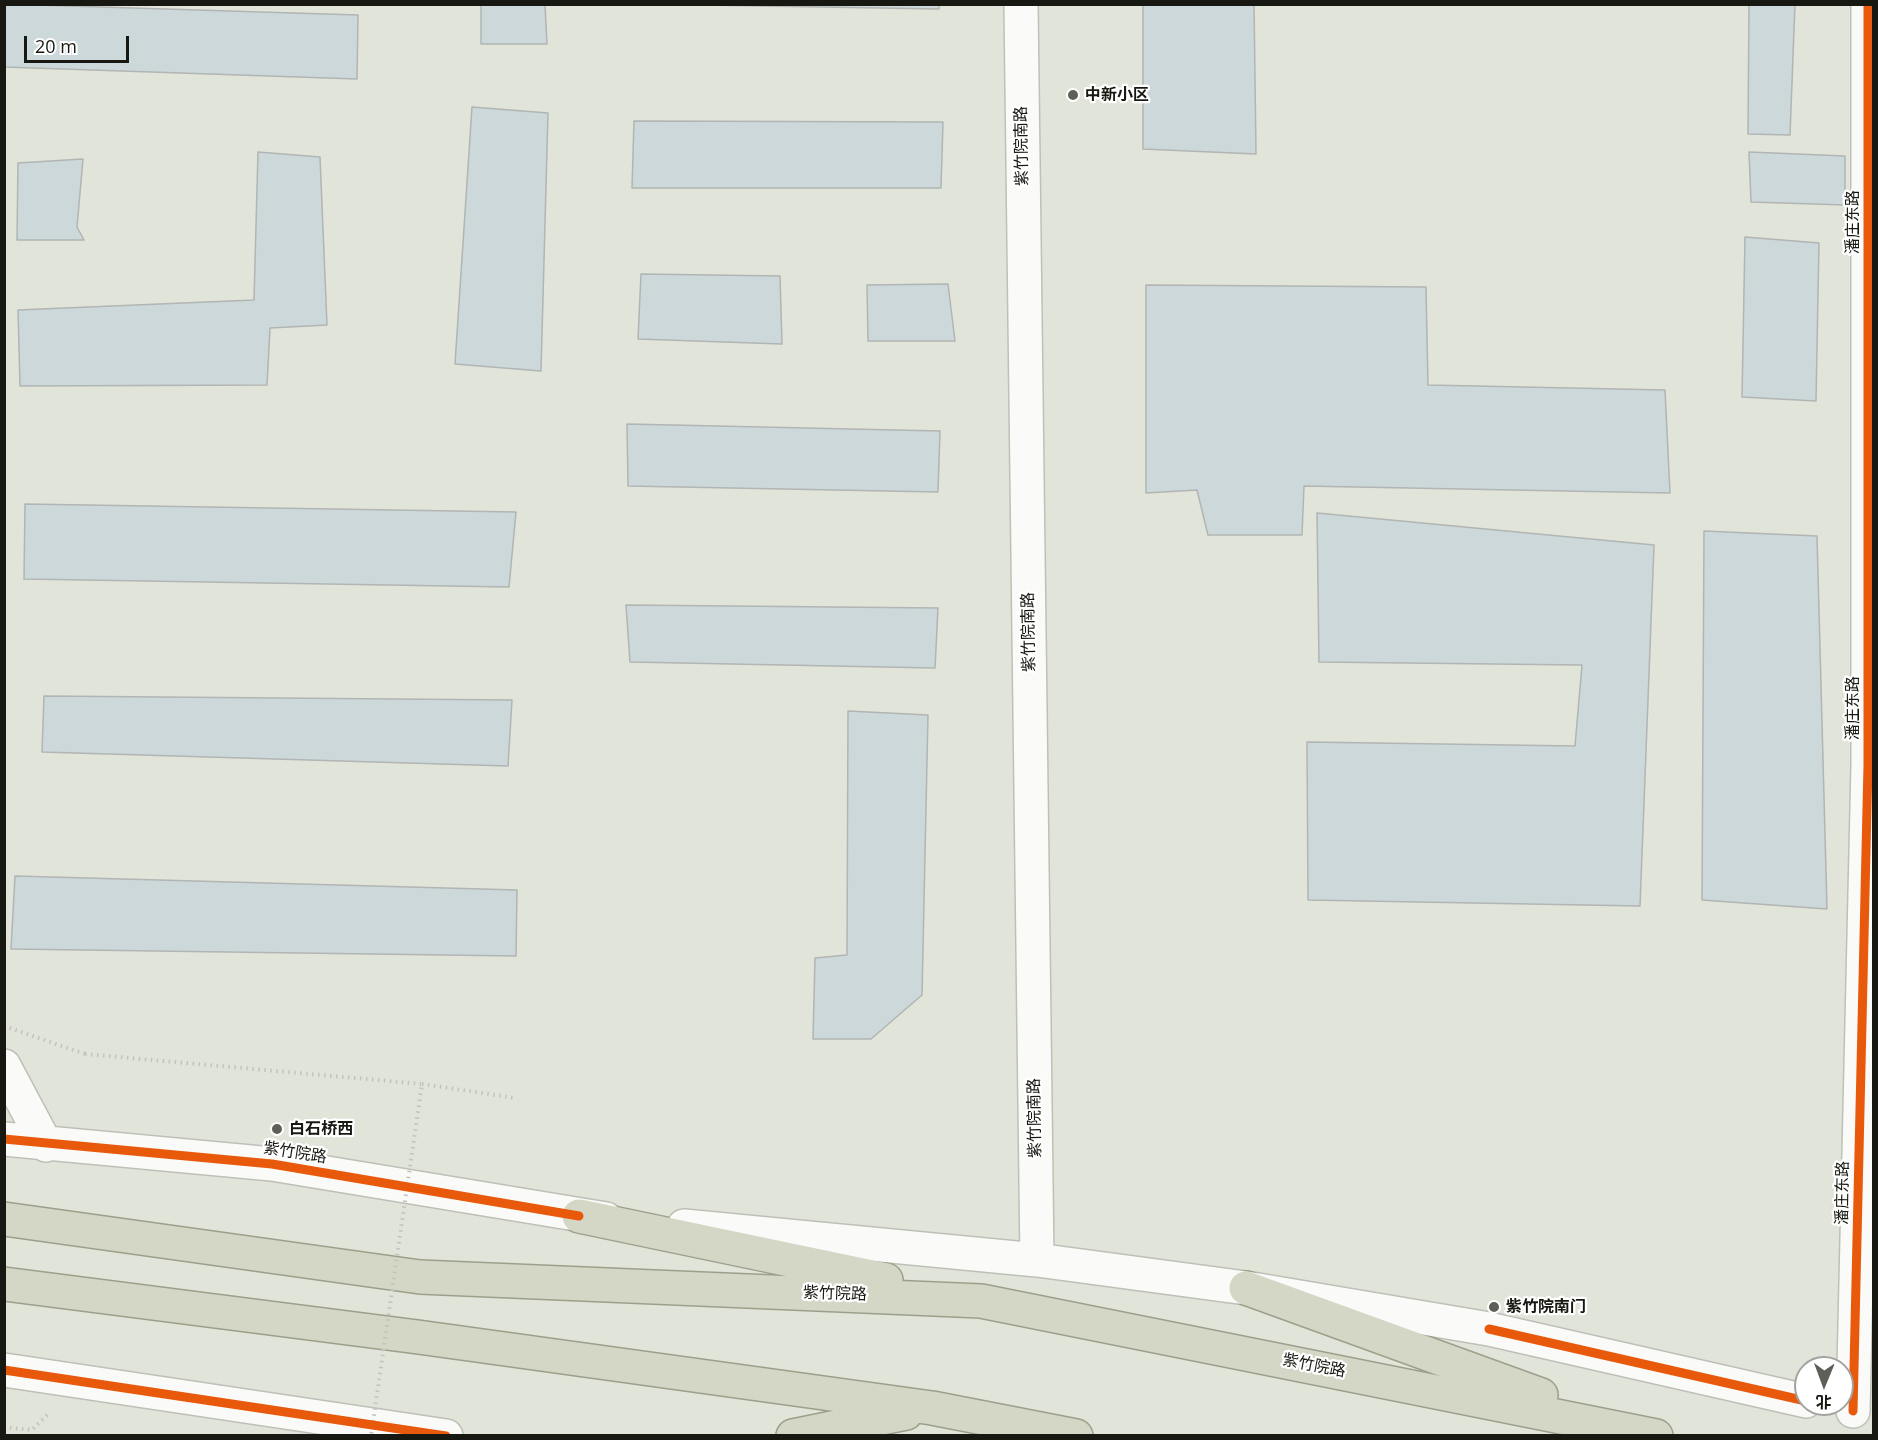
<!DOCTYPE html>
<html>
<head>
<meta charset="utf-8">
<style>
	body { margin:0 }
	#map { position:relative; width:1878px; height:1440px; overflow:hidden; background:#e1e4d9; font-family:"Open Sans","Noto Sans SC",sans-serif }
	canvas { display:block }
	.frame { position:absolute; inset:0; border:6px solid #171811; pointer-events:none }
	.north { position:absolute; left:1794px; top:1356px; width:60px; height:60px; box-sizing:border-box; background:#fff; border:2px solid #a2a3a0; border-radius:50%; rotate:181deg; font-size:16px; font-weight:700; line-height:24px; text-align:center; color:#171811 }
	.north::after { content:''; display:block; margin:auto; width:21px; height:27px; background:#5e5f57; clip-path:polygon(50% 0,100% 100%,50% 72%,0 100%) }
	.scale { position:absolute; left:24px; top:36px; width:105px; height:27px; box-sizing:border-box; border:3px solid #171811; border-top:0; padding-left:8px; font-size:18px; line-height:21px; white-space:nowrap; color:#171811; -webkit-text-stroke:4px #fff; paint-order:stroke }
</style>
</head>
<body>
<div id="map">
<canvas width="1878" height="1440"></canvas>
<div class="frame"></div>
<div class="north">北</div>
<div class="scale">20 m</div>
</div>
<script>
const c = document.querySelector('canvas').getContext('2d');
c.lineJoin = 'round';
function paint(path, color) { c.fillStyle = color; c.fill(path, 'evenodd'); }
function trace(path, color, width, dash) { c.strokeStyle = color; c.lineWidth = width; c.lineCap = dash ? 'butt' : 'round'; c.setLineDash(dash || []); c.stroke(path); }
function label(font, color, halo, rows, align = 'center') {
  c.font = font + ' "Open Sans","Noto Sans SC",sans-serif'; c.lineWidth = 4.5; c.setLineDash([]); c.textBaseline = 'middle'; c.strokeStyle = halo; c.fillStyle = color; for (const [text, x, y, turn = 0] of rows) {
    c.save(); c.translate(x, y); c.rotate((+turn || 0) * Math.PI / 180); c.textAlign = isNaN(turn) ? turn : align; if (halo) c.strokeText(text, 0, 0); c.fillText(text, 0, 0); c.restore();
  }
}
const building = new Path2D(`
	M 4,4 L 358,15 L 357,79 L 4,67 Z
	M 481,4 L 545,4 L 547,44 L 481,44 Z
	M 644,4 L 939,4 L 939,9 Z
	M 1143,4 L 1254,4 L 1256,154 L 1143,149 Z
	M 1749,4 L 1795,4 L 1790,135 L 1748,134 Z
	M 472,107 L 548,113 L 541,371 L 455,364 Z
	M 634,121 L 943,122 L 941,188 L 632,188 Z
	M 258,152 L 320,157 L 327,325 L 270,328 L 267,385 L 20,386 L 18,310 L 254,300 Z
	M 1749,152 L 1845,156 L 1845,205 L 1751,202 Z
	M 83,159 L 77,227 L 84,240 L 17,240 L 18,163 Z
	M 1745,237 L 1819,243 L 1816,401 L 1742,397 Z
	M 641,274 L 780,276 L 782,344 L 638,339 Z
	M 948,284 L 955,341 L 868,341 L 867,285 Z
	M 1146,285 L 1426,287 L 1428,385 L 1665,390 L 1670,493 L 1304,486 L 1302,535 L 1208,535 L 1197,490 L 1146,493 Z
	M 627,424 L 940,431 L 938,492 L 628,486 Z
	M 25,504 L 516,512 L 509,587 L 24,579 Z
	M 1317,513 L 1654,545 L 1640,906 L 1308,900 L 1307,742 L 1575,746 L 1582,665 L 1319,662 Z
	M 1704,531 L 1817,536 L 1827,909 L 1702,900 Z
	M 626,605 L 938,608 L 935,668 L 630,662 Z
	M 44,696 L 512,700 L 508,766 L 42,752 Z
	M 848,711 L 928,715 L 922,995 L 871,1039 L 813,1039 L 815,958 L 847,955 Z
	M 15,876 L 517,890 L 516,956 L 11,949 Z`);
paint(building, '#cdd8db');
trace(building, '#b1b5b3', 1.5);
const minor = new Path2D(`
	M 1021,4 L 1037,1260
	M 4,1066 L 46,1145
	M 4,1139 L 272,1164 L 606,1219
	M 684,1226 L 1037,1260 L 1246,1288 L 1489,1329 L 1806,1401
	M 4,1370 L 446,1436
	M 1853,1411 L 1868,765 L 1868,4`);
const highway = new Path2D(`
	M 579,1216 L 886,1280
	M 4,1219 L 420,1277 L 981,1301 L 1656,1436
	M 4,1284 L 418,1337 L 932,1408 L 1076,1436
	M 1246,1288 L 1541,1395
	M 793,1436 L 906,1413`);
trace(minor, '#bec0b7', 36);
trace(highway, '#9ca08a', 36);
trace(new Path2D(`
	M 4,1026 L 85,1054
	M 422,1084 L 515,1098
	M 4,1427 L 32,1430 L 49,1413`), '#c2c3bf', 4, [1.5, 4.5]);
trace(minor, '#fafbf9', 33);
trace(highway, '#d4d6c6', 33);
trace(new Path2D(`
	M 85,1054 L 422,1084 L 371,1436`), '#c2c3bf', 4, [1.5, 4.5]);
trace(new Path2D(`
	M 4,1139 L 272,1164 L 579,1216
	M 1489,1329 L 1806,1401
	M 4,1370 L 446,1436
	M 1853,1411 L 1868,765 L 1868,4`), '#e8590c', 9);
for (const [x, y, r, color] of [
	[1073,95,6,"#5e5f57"],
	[277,1129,6,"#5e5f57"],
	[1494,1307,6,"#5e5f57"]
]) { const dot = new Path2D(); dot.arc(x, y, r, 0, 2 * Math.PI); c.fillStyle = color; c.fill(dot); trace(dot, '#fff', 2); }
label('bold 16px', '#171811', '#fff', [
	["中新小区",1085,95],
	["白石桥西",289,1129],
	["紫竹院南门",1506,1307]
], 'left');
label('16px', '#171811', '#fff', [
	["紫竹院南路",1022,146,-91],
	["潘庄东路",1853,222,-90],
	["紫竹院南路",1029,632,-91],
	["潘庄东路",1853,708,-90],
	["紫竹院南路",1035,1118,-91],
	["紫竹院路",295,1153,9],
	["潘庄东路",1843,1193,-89],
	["紫竹院路",835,1294,2],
	["紫竹院路",1314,1366,11]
]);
</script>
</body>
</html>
